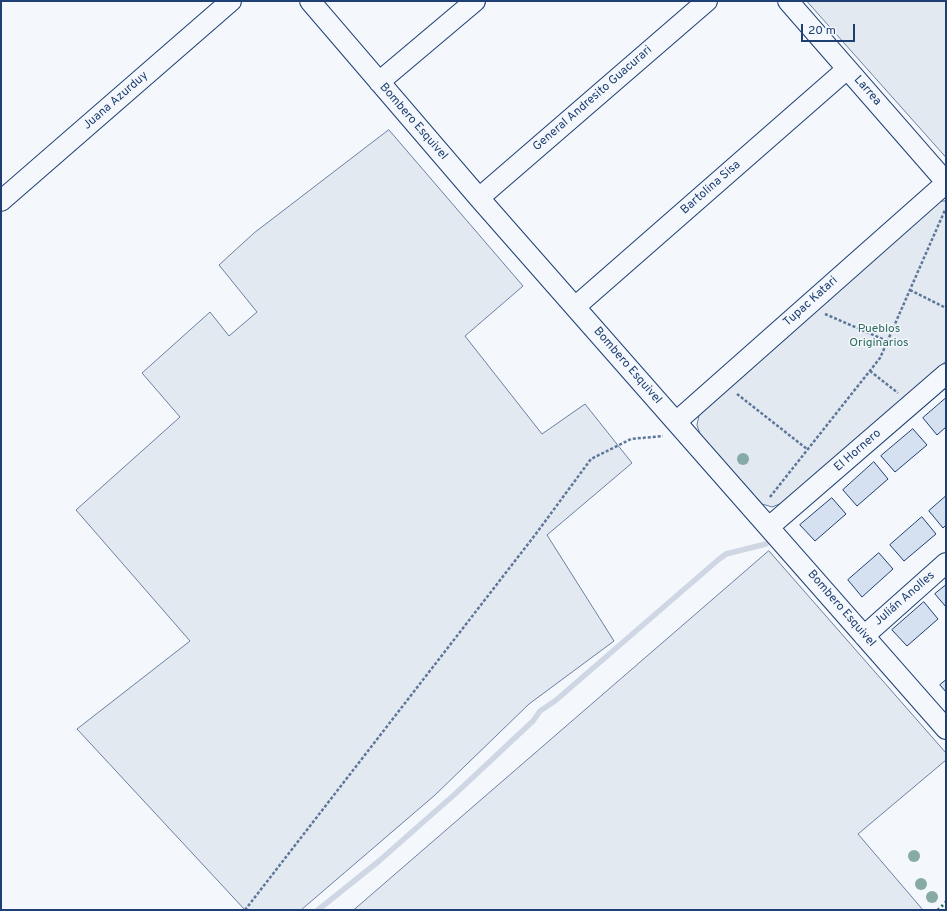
<!DOCTYPE html>
<html>
<head>
<meta charset="utf-8">
<style>
	body { margin:0 }
	#map { position:relative; width:947px; height:911px; overflow:hidden; background:#f4f7fb; font-family:Overpass,sans-serif }
	canvas { display:block }
	.frame { position:absolute; inset:0; border:2px solid #1d3f73; pointer-events:none }
	.scale { position:absolute; left:801px; top:24px; width:54px; height:18px; box-sizing:border-box; border:2px solid #1d3f73; border-top:0; padding-left:5px; font-size:12px; line-height:14px; white-space:nowrap; color:#1d3f73; -webkit-text-stroke:3px #f4f7fb; paint-order:stroke }
</style>
</head>
<body>
<div id="map">
<canvas width="947" height="911"></canvas>
<div class="frame"></div>
<div class="scale">20 m</div>
</div>
<script>
const c = document.querySelector('canvas').getContext('2d');
c.lineJoin = 'round';
function paint(path, color) { c.fillStyle = color; c.fill(path, 'evenodd'); }
function trace(path, color, width, dash) { c.strokeStyle = color; c.lineWidth = width; c.lineCap = dash ? 'butt' : 'round'; c.setLineDash(dash || []); c.stroke(path); }
function label(font, color, halo, rows, align = 'center') {
  c.font = font + ' Overpass,sans-serif'; c.lineWidth = 3; c.setLineDash([]); c.textBaseline = 'middle'; c.strokeStyle = halo; c.fillStyle = color; for (const [text, x, y, turn = 0] of rows) {
    c.save(); c.translate(x, y); c.rotate((+turn || 0) * Math.PI / 180); c.textAlign = isNaN(turn) ? turn : align; if (halo) c.strokeText(text, 0, 0); c.fillText(text, 0, 0); c.restore();
  }
}
const green = new Path2D(`
	M 807,1 L 946,1 L 946,157 Z
	M 389,130 L 523,286 L 465,336 L 542,434 L 585,404 L 632,463 L 547,535 L 614,641 L 529,704 L 435,795 L 301,910 L 245,910 L 77,729 L 190,641 L 76,510 L 180,417 L 142,373 L 210,312 L 229,336 L 257,312 L 219,265 L 254,233 Z
	M 946,201 L 946,361 L 782,503 L 772,507 L 762,504 L 700,434 L 697,425 L 699,415 L 939,202 Z
	M 769,551 L 946,753 L 946,760 L 858,834 L 923,910 L 354,910 Z`);
paint(green, '#e3e9f0');
trace(green, '#687fa3', 1);
trace(new Path2D(`
	M 318,910 L 379,861 L 455,794 L 533,721 L 540,711 L 555,701 L 718,560 L 726,554 L 766,544`), '#cfd7e4', 5.5);
const building = new Path2D(`
	M 946,398 L 946,427 L 937,435 L 923,418 Z
	M 913,429 L 927,445 L 895,472 L 881,456 Z
	M 874,462 L 888,479 L 857,506 L 843,490 Z
	M 946,496 L 946,525 L 943,528 L 929,511 Z
	M 832,498 L 846,514 L 815,541 L 800,525 Z
	M 922,517 L 936,534 L 904,561 L 890,545 Z
	M 879,553 L 893,569 L 862,597 L 848,580 Z
	M 946,585 L 946,607 L 935,594 Z
	M 924,602 L 938,619 L 907,646 L 892,630 Z
	M 946,680 L 946,692 L 940,685 Z`);
paint(building, '#d5e0f0');
trace(building, '#1d3f73', 1);
const minor = new Path2D(`
	M 310,1 L 479,198 L 946,729
	M 788,1 L 946,182
	M 379,82 L 475,1
	M 479,198 L 707,1
	M 1,201 L 231,1
	M 575,307 L 847,69
	M 676,422 L 946,183
	M 769,527 L 946,374
	M 864,636 L 946,563`);
trace(minor, '#1d3f73', 22);
trace(new Path2D(`
	M 910,290 L 946,308
	M 825,314 L 887,341
	M 870,371 L 898,393
	M 737,394 L 807,449
	M 770,497 L 880,358 L 945,210
	M 245,910 L 535,535 L 591,459 L 631,439 L 663,436`), '#5e769c', 2.5, [3, 2]);
trace(minor, '#f4f7fb', 20);
trace(new Path2D(`
	M 938,910 L 946,902`), '#2c6c60', 3, [2, 3]);
c.fillStyle = '#86aba6';
for (const [x, y] of [
	[743,459],
	[914,856],
	[921,884],
	[932,897]
]) { c.beginPath(); c.arc(x, y, 6, 0, 2 * Math.PI); c.fill(); }
label('12px', '#1d3f73', '#f4f7fb', [
	["Larrea",867,91,49],
	["General Andresito Guacurari",593,99,-41],
	["Juana Azurduy",116,101,-41],
	["Bombero Esquivel",413,122,49],
	["Bartolina Sisa",711,188,-41],
	["Tupac Katari",811,302,-42],
	["Bombero Esquivel",627,366,49],
	["El Hornero",858,451,-41],
	["Julián Anolles",905,599,-41],
	["Bombero Esquivel",841,609,49]
]);
label('12px', '#2c6c60', '#f4f7fb', [
	["Pueblos",879,330],
	["Originarios",879,344]
]);
</script>
</body>
</html>
